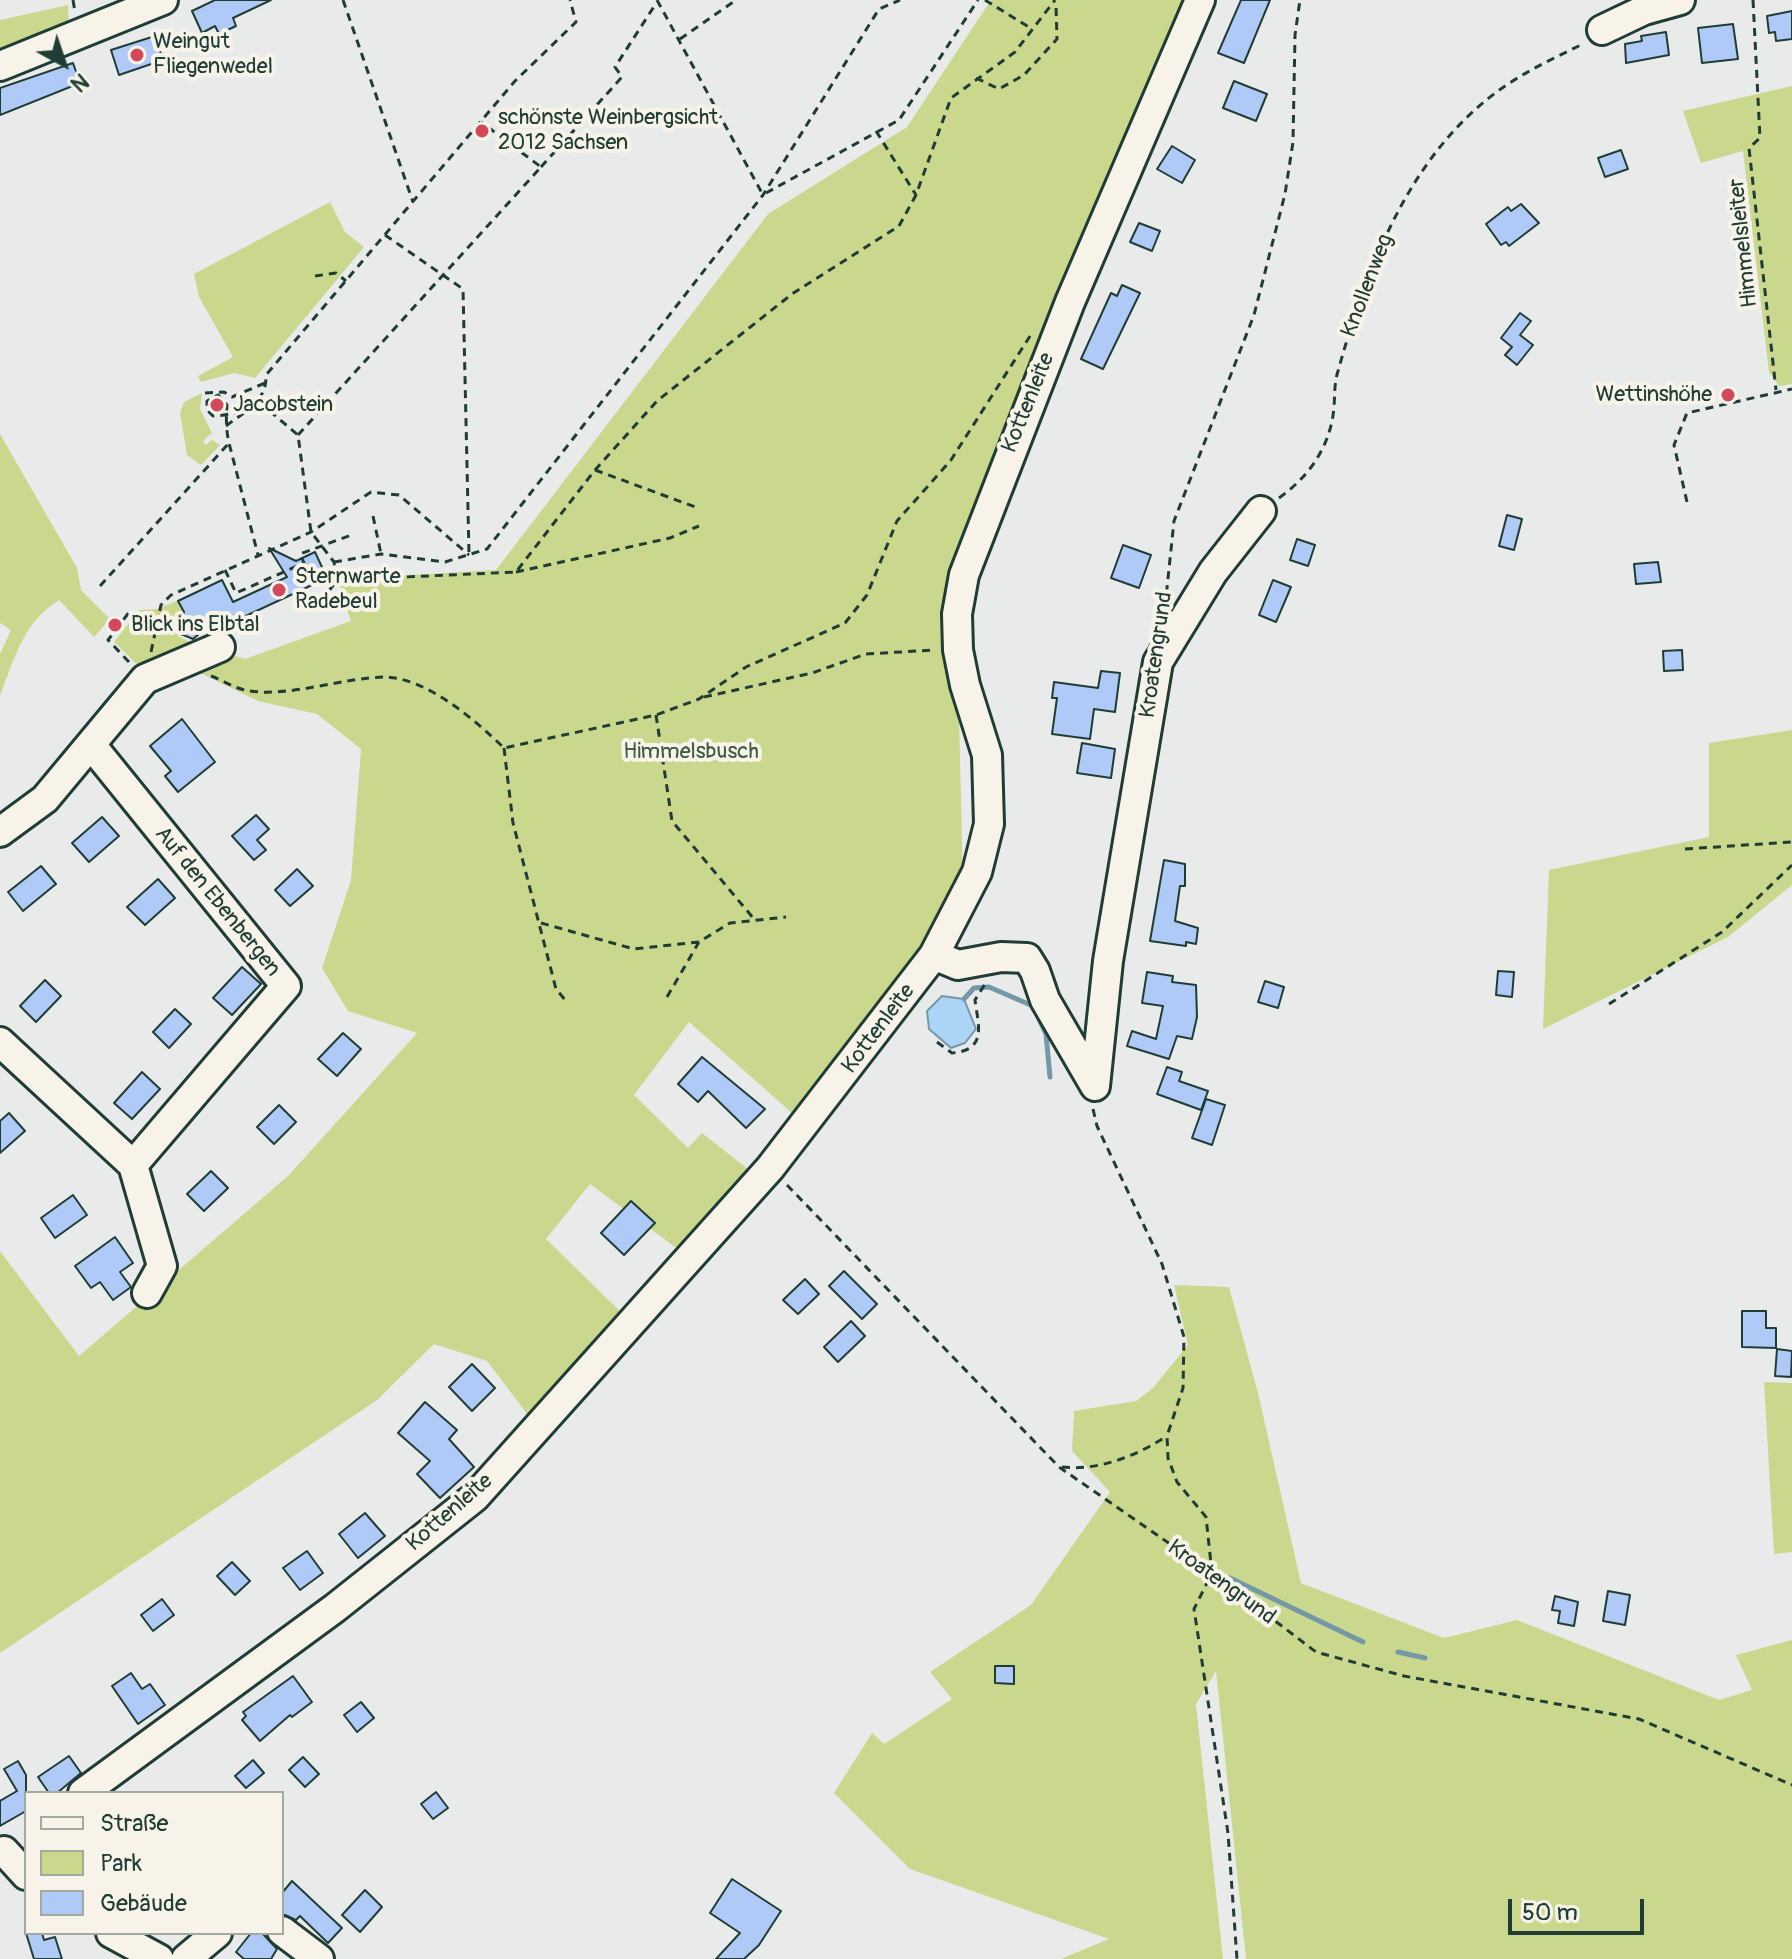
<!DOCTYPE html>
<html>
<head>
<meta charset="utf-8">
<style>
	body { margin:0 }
	#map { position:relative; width:1792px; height:1959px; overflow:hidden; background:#e9ebeb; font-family:Pangolin,sans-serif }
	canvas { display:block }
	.legend { position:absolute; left:24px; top:1791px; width:260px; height:144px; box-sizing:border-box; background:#f7f3e8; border:2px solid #a1aaa0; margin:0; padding:10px 14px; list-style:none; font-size:24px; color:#1f3d34 }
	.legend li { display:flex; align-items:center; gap:16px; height:40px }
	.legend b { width:40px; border:2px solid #a1aaa0 }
	.north { position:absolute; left:24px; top:24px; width:80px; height:80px; -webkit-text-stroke:6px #f7f3e8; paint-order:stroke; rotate:140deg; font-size:22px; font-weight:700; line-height:32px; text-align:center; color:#1f3d34 }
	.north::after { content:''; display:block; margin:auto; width:28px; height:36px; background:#1f3d34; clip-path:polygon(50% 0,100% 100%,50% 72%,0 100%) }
	.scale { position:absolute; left:1508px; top:1899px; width:136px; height:36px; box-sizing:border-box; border:4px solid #1f3d34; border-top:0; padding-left:10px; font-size:24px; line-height:28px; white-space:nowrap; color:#1f3d34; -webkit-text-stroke:6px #f7f3e8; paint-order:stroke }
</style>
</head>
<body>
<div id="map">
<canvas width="1792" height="1959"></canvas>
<ul class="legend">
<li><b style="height:10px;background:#f7f3e8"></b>Straße</li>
<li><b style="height:22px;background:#c9d88c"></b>Park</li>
<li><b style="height:22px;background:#afcaf7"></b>Gebäude</li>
</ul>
<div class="north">N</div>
<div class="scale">50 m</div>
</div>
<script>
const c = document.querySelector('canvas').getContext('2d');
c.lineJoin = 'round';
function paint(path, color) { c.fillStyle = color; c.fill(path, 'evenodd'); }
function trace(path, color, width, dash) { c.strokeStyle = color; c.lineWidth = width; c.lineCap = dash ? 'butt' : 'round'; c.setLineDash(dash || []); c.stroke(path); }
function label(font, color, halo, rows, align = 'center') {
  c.font = font + ' Pangolin,sans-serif'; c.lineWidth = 8; c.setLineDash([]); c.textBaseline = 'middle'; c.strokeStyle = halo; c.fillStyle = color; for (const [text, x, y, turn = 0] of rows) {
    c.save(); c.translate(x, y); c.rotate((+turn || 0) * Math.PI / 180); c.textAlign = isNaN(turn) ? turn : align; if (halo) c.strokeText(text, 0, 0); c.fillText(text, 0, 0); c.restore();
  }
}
paint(new Path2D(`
	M 991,0 L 1182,0 L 1057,319 L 944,634 L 959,716 L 963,885 L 855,1062 L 800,1120 L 689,1022 L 634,1095 L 688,1148 L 702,1133 L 759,1178 L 683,1253 L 590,1184 L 546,1239 L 624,1315 L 531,1419 L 487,1361 L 434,1344 L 377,1400 L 0,1653 L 0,1251 L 79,1356 L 288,1176 L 417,1033 L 348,1011 L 322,968 L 351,880 L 361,749 L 317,714 L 258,701 L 188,667 L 232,655 L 245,659 L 351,621 L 340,589 L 342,579 L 496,570 L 768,214 L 907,127 Z
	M 68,5 L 69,27 L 0,53 L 0,20 Z
	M 1792,86 L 1792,384 L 1779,386 L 1769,372 L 1743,151 L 1701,163 L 1683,111 Z
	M 330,202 L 345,232 L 364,247 L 255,378 L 234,373 L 201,382 L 198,376 L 233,357 L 199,297 L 194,274 Z
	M 202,393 L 200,409 L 212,433 L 203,441 L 206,445 L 212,440 L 220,445 L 201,465 L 187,455 L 180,413 L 184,402 Z
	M 0,434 L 77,568 L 81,590 L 110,619 L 94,637 L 59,600 C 24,621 14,659 0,696 L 0,654 L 11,630 L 0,623 Z
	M 177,601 L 184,613 L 176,623 L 178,636 L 190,642 L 194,649 L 144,671 L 114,642 L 139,610 L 157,609 Z
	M 1792,730 L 1792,885 L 1728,937 L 1543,1029 L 1549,870 L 1709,837 L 1709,743 Z
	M 1174,1285 L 1229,1287 L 1258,1393 L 1301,1583 L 1444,1638 L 1517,1620 L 1719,1700 L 1752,1690 L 1736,1655 L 1792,1640 L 1792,1959 L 1246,1959 L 1216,1671 L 1196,1704 L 1223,1959 L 1061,1959 L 1109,1939 L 910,1869 L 834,1793 L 872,1733 L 884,1744 L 952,1699 L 930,1672 L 1031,1605 L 1110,1492 L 1072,1451 L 1074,1411 L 1136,1401 L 1153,1388 L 1188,1345 Z
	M 1764,1382 L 1792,1383 L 1792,1552 L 1774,1554 Z`), '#c9d88c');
const water = new Path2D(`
	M 942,996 L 964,999 L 976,1029 L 965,1043 L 951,1048 L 929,1029 L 927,1011 Z`);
paint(water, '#acd4f6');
trace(water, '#7498a8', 2);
trace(new Path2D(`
	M 964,999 L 974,988 L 989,987 L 1033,1006 L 1046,1034 L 1050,1077
	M 1220,1579 L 1230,1578 L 1363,1642
	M 1398,1652 L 1425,1658`), '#7498a8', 5);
const building = new Path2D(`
	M 215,0 L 271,0 L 233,18 L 236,26 L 219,34 L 215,26 L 202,33 L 192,11 Z
	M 1241,0 L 1270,0 L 1244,63 L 1218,53 Z
	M 1792,11 L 1792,39 L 1776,41 L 1775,32 L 1769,33 L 1767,16 Z
	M 1733,24 L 1738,59 L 1702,63 L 1698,28 Z
	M 1666,32 L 1669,55 L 1626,63 L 1625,44 L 1642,41 L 1641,36 Z
	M 155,36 L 163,60 L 119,75 L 111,50 Z
	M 73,63 L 80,83 L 0,115 L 0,88 Z
	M 1234,81 L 1267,94 L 1256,121 L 1223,108 Z
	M 1172,146 L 1195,160 L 1182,183 L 1157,169 Z
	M 1621,150 L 1628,169 L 1605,177 L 1598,158 Z
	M 1521,204 L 1539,223 L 1509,246 L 1506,242 L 1501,245 L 1486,224 L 1508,207 L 1511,211 Z
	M 1139,223 L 1160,231 L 1152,251 L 1130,242 Z
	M 1122,285 L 1140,293 L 1103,369 L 1081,359 L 1111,293 L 1117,296 Z
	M 1520,313 L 1531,321 L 1520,335 L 1533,345 L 1517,365 L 1505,355 L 1512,347 L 1501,338 Z
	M 1507,515 L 1522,519 L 1514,550 L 1499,546 Z
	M 1297,539 L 1315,545 L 1308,566 L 1290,560 Z
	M 1123,545 L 1151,555 L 1139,588 L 1111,578 Z
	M 269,548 L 296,561 L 315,552 L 327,578 L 220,628 L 216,620 L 193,639 L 181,634 L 178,624 L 184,612 L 178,601 L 222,580 L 233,602 L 287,577 Z
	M 1658,562 L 1661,582 L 1636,584 L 1634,564 Z
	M 1273,580 L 1291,587 L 1276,622 L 1259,615 Z
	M 1682,650 L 1683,670 L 1664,671 L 1663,651 Z
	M 1101,671 L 1120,673 L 1115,712 L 1094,709 L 1090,739 L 1052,734 L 1057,698 L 1052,698 L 1054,682 L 1098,688 Z
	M 182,719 L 215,762 L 178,792 L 165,776 L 171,771 L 150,746 Z
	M 1082,743 L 1115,749 L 1111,778 L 1077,773 Z
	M 256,815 L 269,829 L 257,840 L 266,850 L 254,860 L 232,836 Z
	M 102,817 L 119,836 L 89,862 L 72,843 Z
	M 1164,860 L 1185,864 L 1185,886 L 1180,886 L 1175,921 L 1198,928 L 1196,944 L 1186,942 L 1186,946 L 1150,941 Z
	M 41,866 L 56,884 L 23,911 L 8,892 Z
	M 297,869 L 313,886 L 290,906 L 275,890 Z
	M 158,879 L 175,898 L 145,925 L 127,907 Z
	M 242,967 L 261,984 L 232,1015 L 213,998 Z
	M 1498,971 L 1514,972 L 1512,997 L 1496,995 Z
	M 1147,972 L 1173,976 L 1172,982 L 1196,985 L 1197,1017 L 1192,1039 L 1177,1036 L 1169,1059 L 1127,1046 L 1132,1031 L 1156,1039 L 1163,1006 L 1142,1003 Z
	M 45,980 L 61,996 L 36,1022 L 20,1006 Z
	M 1265,981 L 1284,987 L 1278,1008 L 1258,1002 Z
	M 175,1009 L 191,1024 L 169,1048 L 153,1032 Z
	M 343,1033 L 361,1049 L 337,1076 L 318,1059 Z
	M 702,1057 L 765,1109 L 746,1128 L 708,1091 L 698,1102 L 678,1084 Z
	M 1167,1067 L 1182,1072 L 1179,1081 L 1208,1091 L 1201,1110 L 1157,1094 Z
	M 142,1072 L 160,1089 L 132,1119 L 114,1103 Z
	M 1206,1099 L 1225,1105 L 1212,1145 L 1192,1138 Z
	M 279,1105 L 296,1122 L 274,1144 L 257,1127 Z
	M 9,1113 L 25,1131 L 0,1153 L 0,1121 Z
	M 211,1171 L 228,1188 L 204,1211 L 187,1194 Z
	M 73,1195 L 87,1215 L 55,1238 L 41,1218 Z
	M 631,1201 L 655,1223 L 624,1255 L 601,1233 Z
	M 115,1237 L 133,1263 L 120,1272 L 131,1287 L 113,1300 L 100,1282 L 91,1288 L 75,1266 Z
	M 844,1271 L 877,1304 L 862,1319 L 829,1286 Z
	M 805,1279 L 819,1294 L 798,1314 L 783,1300 Z
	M 1742,1311 L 1766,1311 L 1766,1328 L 1776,1328 L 1776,1348 L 1742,1347 Z
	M 851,1321 L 865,1336 L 838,1362 L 824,1347 Z
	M 1777,1349 L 1792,1351 L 1791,1377 L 1775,1376 Z
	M 472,1364 L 495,1388 L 472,1411 L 449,1387 Z
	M 425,1402 L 457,1430 L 449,1439 L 474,1467 L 440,1498 L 417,1474 L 430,1461 L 398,1433 Z
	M 365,1513 L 385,1536 L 358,1558 L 339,1534 Z
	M 307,1551 L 323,1573 L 300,1590 L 283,1568 Z
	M 232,1562 L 250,1581 L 235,1595 L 217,1576 Z
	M 1608,1591 L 1630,1595 L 1625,1625 L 1603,1621 Z
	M 1555,1596 L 1578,1602 L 1574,1626 L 1558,1623 L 1560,1611 L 1552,1610 Z
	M 162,1599 L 174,1615 L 153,1631 L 141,1615 Z
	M 995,1666 L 1014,1666 L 1014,1684 L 995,1683 Z
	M 131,1673 L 142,1689 L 150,1684 L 165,1705 L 138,1724 L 112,1686 Z
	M 293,1676 L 312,1702 L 292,1717 L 290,1715 L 260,1741 L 242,1720 L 246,1716 L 243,1712 Z
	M 361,1702 L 374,1718 L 357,1732 L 344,1715 Z
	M 69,1756 L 81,1773 L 57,1793 L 49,1793 L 38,1777 Z
	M 303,1757 L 319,1774 L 305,1787 L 289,1770 Z
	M 253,1760 L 264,1773 L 246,1788 L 235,1776 Z
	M 18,1761 L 26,1775 L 26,1811 L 0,1826 L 0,1801 L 17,1791 L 4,1769 Z
	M 436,1792 L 448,1808 L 433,1819 L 421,1804 Z
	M 732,1879 L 781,1911 L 759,1945 L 744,1959 L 716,1959 L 740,1933 L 710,1913 Z
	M 292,1881 L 342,1928 L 328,1943 L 300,1916 L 296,1920 L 282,1914 L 282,1893 Z
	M 365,1890 L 382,1907 L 360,1932 L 342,1915 Z
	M 26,1933 L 42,1933 L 44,1940 L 55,1937 L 62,1959 L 34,1959 Z
	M 251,1933 L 262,1933 L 277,1949 L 271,1959 L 244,1959 L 236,1952 Z`);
paint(building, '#afcaf7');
trace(building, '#1f3d34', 2);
const minor = new Path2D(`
	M 1602,30 L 1644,10 L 1680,0
	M 0,66 L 163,0
	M 92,746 L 286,986 L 133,1165
	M 0,832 L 45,799 L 145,679 L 220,647
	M 934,955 L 958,965 L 1001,957 L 1027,958 L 1035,971 L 1045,1000 L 1095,1086 L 1108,961 L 1158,662 L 1213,572 L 1261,511
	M 0,1042 L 133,1165 L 162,1266 L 147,1293
	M 83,1793 L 335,1608 L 475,1497 L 770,1168 L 934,955 L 977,872 L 989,824 L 987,755 L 965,685 L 958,650 L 957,614 L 964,575 L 1070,302 L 1200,0
	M 4,1851 L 26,1875
	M 282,1931 L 319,1959
	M 111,1933 L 159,1959
	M 186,1959 L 217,1933`);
trace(minor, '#1f3d34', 34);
trace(new Path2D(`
	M 73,0 L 75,12
	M 343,0 L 413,202
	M 657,0 L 763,195
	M 985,0 L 1032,29
	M 1753,0 L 1760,138 L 1749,148 L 1776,390
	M 680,39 L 736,0
	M 976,78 L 999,89 L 1024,75 L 1057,39 L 1056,6
	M 876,131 L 916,195
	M 541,167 L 622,77 L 615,67 L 655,5
	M 766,193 L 899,120 L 978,0
	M 385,235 L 463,289 L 469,554
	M 315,276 L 336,273 L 346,281
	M 205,393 L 224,392 L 232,397 L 265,383
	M 259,402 L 298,435 L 311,532 L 334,562 L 337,580 L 320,603
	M 242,412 C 233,413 223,416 213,416 L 207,410 L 207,401 L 218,395 L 227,405 C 226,418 226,430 229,443 L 258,555
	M 226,426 C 245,411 267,402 266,375 L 515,81 L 576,22 L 570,0
	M 298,435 L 541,167 L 481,122
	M 595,470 L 698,508
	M 1279,498 C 1310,476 1331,445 1334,407 C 1335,394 1334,384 1338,371 C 1367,268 1408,157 1498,91 C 1524,72 1554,58 1583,44
	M 1687,502 L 1674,445 L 1687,413 L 1792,389
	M 373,516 L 381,554
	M 334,562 L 381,554 L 445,562 L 487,549 L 763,195 L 879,9 L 900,0
	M 225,570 L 236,593 L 304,563 L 300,554 L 354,534
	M 516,572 L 670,538 L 699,526
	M 337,580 L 516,572 L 595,470 L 657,401 L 792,294 L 899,226 L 916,195 L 951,98 L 1015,52 L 1055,0
	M 100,586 L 229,443
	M 1165,607 L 1174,521 L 1254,315 L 1285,194 L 1293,142 L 1295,35 L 1300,0
	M 151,652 L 161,605 L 171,595 L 311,532 L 371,492 L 399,495 L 469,555
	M 129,662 L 108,640 L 130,611
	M 211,676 C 222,680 234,688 245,690 C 285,699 345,677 385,677 C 427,678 475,720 504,748 L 656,715 L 699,699 L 746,667 L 845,623 L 867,595 L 897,521 L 951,460 L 1032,333
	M 704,697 L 812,673 L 866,654 L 934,650
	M 656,715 L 672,821 L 754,919
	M 504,748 L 513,823 L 556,989 L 566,1001
	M 1685,849 L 1792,842
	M 541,923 L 634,949 L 699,942 L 730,923 L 786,917
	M 667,997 L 699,942
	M 1609,1004 L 1722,932 L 1792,865
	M 937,1042 L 952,1053 C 988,1050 978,1025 975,1000 L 985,984
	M 1093,1109 L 1097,1126 L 1162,1264 L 1184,1337 L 1183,1388 L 1167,1436 L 1168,1458 L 1177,1482 L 1206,1517 L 1212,1573 L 1194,1609 L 1228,1833 L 1237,1959
	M 787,1185 L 1059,1467 L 1212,1573 L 1316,1652 L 1404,1676 L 1639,1719 L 1792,1785
	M 1062,1467 C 1099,1471 1136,1456 1167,1436`), '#1f3d34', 3, [8, 6]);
trace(minor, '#f7f3e8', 28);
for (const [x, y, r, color] of [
	[137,55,8,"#d1495b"],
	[482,131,8,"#d1495b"],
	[1728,395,8,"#d1495b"],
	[217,405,8,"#d1495b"],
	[279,590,8,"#d1495b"],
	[115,625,8,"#d1495b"]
]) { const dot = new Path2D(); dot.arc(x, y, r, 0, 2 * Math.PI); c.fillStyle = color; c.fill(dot); trace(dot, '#f7f3e8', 3); }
label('22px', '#1f3d34', '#f7f3e8', [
	["Weingut",153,42],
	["Fliegenwedel",153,67],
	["schönste Weinbergsicht",498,118],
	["2012 Sachsen",498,143],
	["Wettinshöhe",1712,395,"right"],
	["Jacobstein",233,405],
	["Sternwarte",295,577],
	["Radebeul",295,602],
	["Blick ins Elbtal",131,625]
], 'left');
label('22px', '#1f3d34', '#f7f3e8', [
	["Himmelsleiter",1744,243,-96],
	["Knollenweg",1368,286,-69],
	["Kottenleite",1029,403,-68],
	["Kroatengrund",1157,655,-82],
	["Auf den Ebenbergen",217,902,51],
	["Kottenleite",879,1029,-53],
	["Kottenleite",450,1513,-41],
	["Kroatengrund",1221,1583,36]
]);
label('22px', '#415c46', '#f7f3e8', [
	["Himmelsbusch",691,752]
]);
</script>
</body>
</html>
